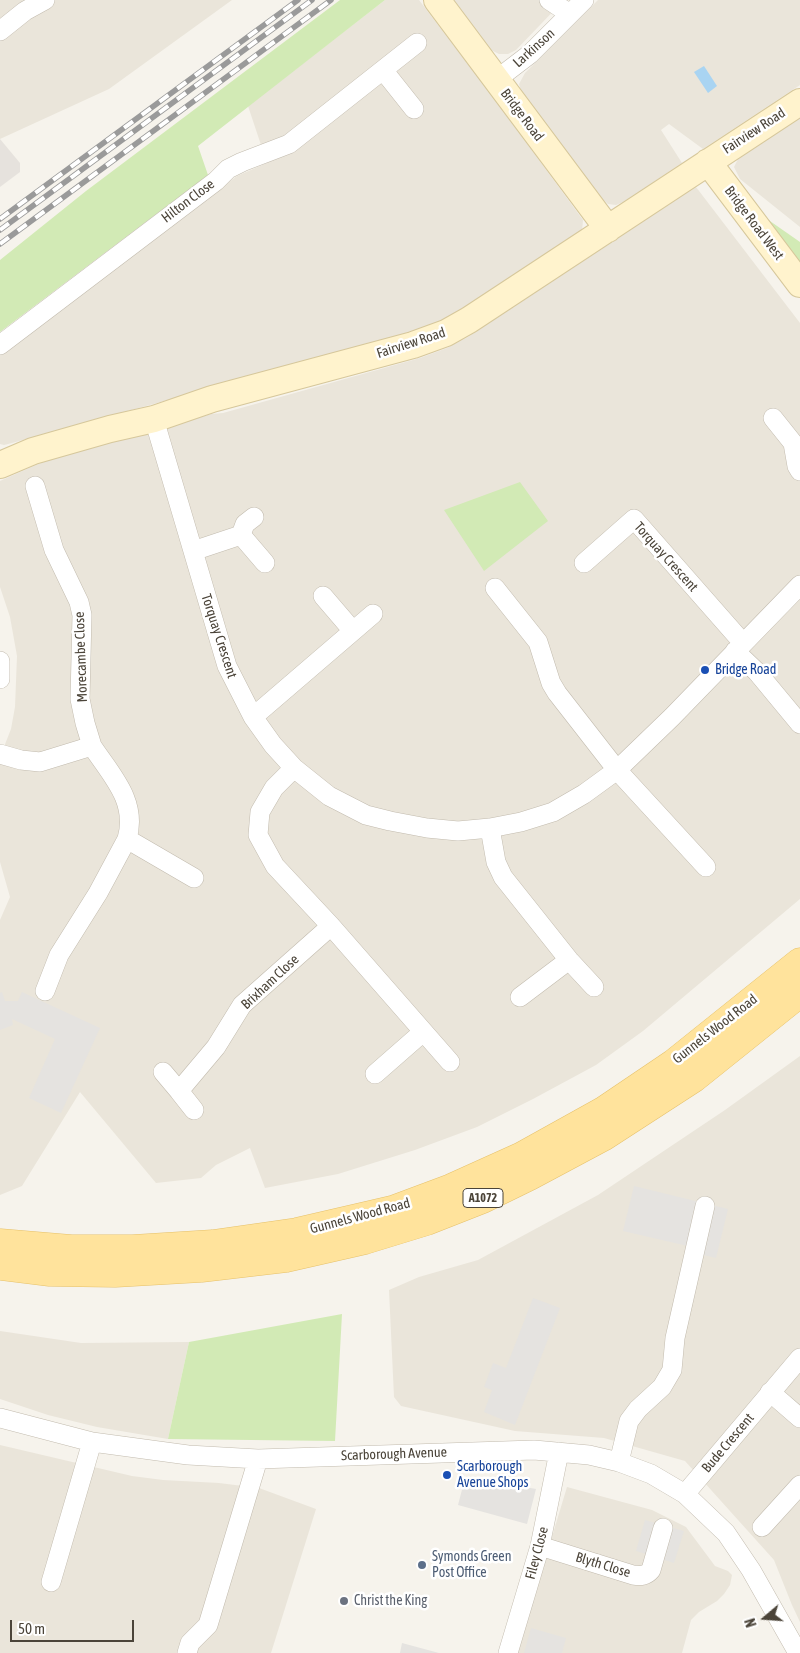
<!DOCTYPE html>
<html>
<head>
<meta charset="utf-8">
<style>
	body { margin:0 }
	#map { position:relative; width:800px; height:1653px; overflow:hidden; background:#f6f3ec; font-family:"Asap Condensed",sans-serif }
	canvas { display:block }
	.north { position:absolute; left:740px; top:1593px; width:50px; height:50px; -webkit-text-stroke:4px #fff; paint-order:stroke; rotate:252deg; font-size:14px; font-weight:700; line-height:20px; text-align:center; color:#4b4439 }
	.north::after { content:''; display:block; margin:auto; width:18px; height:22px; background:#4b4439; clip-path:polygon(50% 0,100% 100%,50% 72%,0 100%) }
	.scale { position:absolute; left:10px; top:1620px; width:124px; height:22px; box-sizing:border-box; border:2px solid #4b4439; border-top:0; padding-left:6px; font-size:15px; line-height:18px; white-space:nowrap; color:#4b4439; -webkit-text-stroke:4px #fff; paint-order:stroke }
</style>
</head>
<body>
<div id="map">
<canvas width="800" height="1653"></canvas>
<div class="north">N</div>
<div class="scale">50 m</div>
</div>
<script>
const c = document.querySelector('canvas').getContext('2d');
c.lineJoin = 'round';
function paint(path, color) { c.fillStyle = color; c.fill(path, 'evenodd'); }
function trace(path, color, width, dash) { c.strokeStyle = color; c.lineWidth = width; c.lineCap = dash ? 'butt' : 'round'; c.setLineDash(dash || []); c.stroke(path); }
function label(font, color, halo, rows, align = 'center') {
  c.font = font + ' "Asap Condensed",sans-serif'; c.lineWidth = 5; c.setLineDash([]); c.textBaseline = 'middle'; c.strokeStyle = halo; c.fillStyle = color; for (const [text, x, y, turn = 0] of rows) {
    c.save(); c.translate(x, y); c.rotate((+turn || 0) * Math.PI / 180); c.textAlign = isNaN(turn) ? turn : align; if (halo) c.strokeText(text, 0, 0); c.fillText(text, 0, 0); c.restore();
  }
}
paint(new Path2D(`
	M 0,0 L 232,0 L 109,89 L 0,139 Z
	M 385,0 L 419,0 L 484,85 L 583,220 L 582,231 L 463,310 L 439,322 L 385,340 L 12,443 L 4,445 L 0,444 L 0,355 L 237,176 L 267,163 L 248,106 Z
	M 454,0 L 564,0 L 516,50 L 508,54 L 499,54 L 491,50 Z
	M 598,0 L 800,0 L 800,85 L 703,149 L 669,124 L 661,130 L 682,163 L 623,202 L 616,205 L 608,204 L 600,197 L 521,91 L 519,84 L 525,73 Z
	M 800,118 L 800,227 L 740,179 L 734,167 L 738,159 Z
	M 696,187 L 800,323 L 800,899 L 643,1031 L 596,1065 L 533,1099 L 477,1127 L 415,1150 L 338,1174 L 265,1188 L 250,1148 L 216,1165 L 201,1178 L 156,1183 L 80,1092 L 22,1186 L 0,1195 L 0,920 L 10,897 L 0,862 L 0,757 L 11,729 L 15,707 L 17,656 L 10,617 L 0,587 L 0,481 L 45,461 L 211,414 L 223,413 L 420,358 L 447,348 L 468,337 Z
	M 800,1056 L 800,1622 L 792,1605 L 774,1560 L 685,1461 L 604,1438 L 515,1431 L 401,1406 L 394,1397 L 389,1290 L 419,1277 L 478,1260 L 598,1195 L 725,1110 Z
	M 0,1331 L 81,1343 L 189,1342 L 168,1439 L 97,1427 L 48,1415 L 0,1399 Z
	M 0,1445 L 132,1476 L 163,1480 L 219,1483 L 259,1488 L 316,1509 L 271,1653 L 0,1653 Z
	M 567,1487 L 652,1510 L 686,1527 L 715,1566 L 728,1571 L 732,1575 L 730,1585 L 724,1594 L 717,1601 L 699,1612 L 691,1620 L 682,1653 L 517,1653 Z`), '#eae5da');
paint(new Path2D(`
	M 0,139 L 20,163 L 20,172 L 0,187 Z`), '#e6e2dd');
paint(new Path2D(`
	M 340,0 L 385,0 L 198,146 L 208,175 L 0,332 L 0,260 L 86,191 Z
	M 757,212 L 800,242 L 800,268 Z
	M 520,482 L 548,521 L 484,571 L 444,510 Z
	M 342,1314 L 335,1441 L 168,1439 L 189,1342 Z`), '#d2eab5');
paint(new Path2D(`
	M 2,992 L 5,1001 L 18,1001 L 22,992 L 100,1028 L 61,1113 L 29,1098 L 55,1039 L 12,1019 L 13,1025 L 0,1030 L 0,993 Z
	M 634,1186 L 728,1209 L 716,1258 L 691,1252 L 692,1247 L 623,1231 Z
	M 533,1298 L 560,1308 L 515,1425 L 484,1412 L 492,1390 L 484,1387 L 493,1363 L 506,1368 Z
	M 481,1479 L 536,1489 L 527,1524 L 458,1505 L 464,1482 Z
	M 645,1520 L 684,1531 L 674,1563 L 636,1551 Z
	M 531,1628 L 566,1638 L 562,1653 L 524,1653 Z
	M 402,1643 L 439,1653 L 400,1653 Z`), '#e5e3e0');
paint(new Path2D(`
	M 704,66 L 717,86 L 708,93 L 694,72 Z`), '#a9d4f2');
const street = new Path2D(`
	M 549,0 L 570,14
	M 0,31 L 25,11 L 45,0
	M 383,70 L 414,109
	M 496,80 L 530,54 L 584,0
	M 0,345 L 216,181 L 228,169 L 242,162 L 289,144 L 417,43
	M 773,418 L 793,443 L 797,466 L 800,471
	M 154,419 L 227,666 L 253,717 L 273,745 L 294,768 L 329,796 L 366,815 L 390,821 L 427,828 L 458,831 L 490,828 L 521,822 L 553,812 L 584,794 L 617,770 L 672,717 L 800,585
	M 241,535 L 245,524 L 254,517
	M 193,551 L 241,535 L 265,563
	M 584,563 L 634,519 L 743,643
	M 495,588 L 538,642 L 551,683 L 557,693 L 617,770 L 706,867
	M 323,596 L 353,631
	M 735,651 L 757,672 L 800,724
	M 0,661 L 0,679
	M 253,717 L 373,614
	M 0,754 L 21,760 L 40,762 L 92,746 L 85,723 L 80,699 L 82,615 L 79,602 L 54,550 L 35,486
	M 294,768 L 274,788 L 260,812 L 258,835 L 275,866 L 331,926 L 450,1062
	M 490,828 L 496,862 L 503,877 L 569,960 L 594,987
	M 127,839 L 194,878
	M 45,991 L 59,955 L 98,893 L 127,839 C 138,801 111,775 92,746
	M 520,997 L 569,960
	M 163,1072 L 179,1091
	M 375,1074 L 423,1032
	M 194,1110 L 179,1091 L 216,1047 L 242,1005 L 331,926
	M 770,1392 L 800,1418
	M 0,1418 L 92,1442 L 188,1455 L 258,1459 L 534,1450 L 589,1455 L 619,1462 L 651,1474 L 685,1494 L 726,1533 L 751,1570 L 798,1653
	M 619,1462 L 629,1421 L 638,1409 L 662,1387 L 672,1370 L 675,1338 L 705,1206
	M 685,1494 L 800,1358
	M 762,1527 L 800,1485
	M 540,1546 L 633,1575 C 641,1576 646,1576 651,1570 L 663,1528
	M 51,1582 L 92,1442
	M 187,1653 L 190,1643 L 208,1625 L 258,1459
	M 508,1653 L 540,1546 L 559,1452`);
const secondary = new Path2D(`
	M 437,0 L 608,229
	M 708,162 L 800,284
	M 0,465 L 33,451 L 110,429 L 154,419 L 212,399 L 413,345 L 446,333 L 469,320 L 800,102`);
const primary = new Path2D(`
	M 0,1243 L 71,1249 L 133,1249 L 213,1244 L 297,1232 L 392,1210 L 451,1188 L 522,1156 L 603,1111 L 674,1063 L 800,962
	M 0,1266 L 50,1272 L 115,1273 L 201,1268 L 286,1258 L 365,1240 L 427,1221 L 483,1199 L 530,1176 L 603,1137 L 694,1078 L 800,993`);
trace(street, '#c2bbae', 20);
trace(secondary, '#d6c79b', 28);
trace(primary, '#e6c16a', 29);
trace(street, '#fff', 19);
trace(secondary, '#fff3cd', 26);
trace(primary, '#ffe39c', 28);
const rail = new Path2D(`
	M 0,219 L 298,0
	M 0,230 L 312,0
	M 0,244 L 331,0`);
trace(rail, '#9a9a9a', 5.5);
trace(rail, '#fff', 4, [11]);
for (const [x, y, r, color] of [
	[705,670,5,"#1a4fb4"],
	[447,1475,5,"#1a4fb4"],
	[422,1565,5,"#5c6f8a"],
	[344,1601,5,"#6b7280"]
]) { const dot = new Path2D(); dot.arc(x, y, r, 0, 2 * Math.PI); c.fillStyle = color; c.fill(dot); trace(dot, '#fff', 2); }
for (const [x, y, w] of [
	[483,1198,40]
]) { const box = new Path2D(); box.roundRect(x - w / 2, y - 9.5, w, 19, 4); c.fillStyle = '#fff'; c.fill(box); trace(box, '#4b4439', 1); }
label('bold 12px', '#4b4439', null, [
	["A1072",483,1198]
]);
label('14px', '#4b4439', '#fff', [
	["Larkinson",534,48,-42],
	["Bridge Road",522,115,53],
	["Fairview Road",754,131,-33],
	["Hilton Close",188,201,-37],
	["Bridge Road West",754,223,53],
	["Fairview Road",411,343,-18],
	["Torquay Crescent",666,557,48],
	["Torquay Crescent",219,636,72],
	["Morecambe Close",81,657,-92],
	["Brixham Close",270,982,-43],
	["Gunnels Wood Road",715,1029,-38],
	["Gunnels Wood Road",360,1216,-15],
	["Bude Crescent",728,1443,-50],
	["Scarborough Avenue",394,1454,-2],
	["Filey Close",537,1553,-75],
	["Blyth Close",603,1565,17]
]);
label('14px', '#164399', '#fff', [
	["Bridge Road",715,670],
	["Scarborough",457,1467],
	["Avenue Shops",457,1483]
], 'left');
label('14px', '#4e5e75', '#fff', [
	["Symonds Green",432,1557],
	["Post Office",432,1573]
], 'left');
label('14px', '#5b616d', '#fff', [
	["Christ the King",354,1601]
], 'left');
</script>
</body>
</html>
